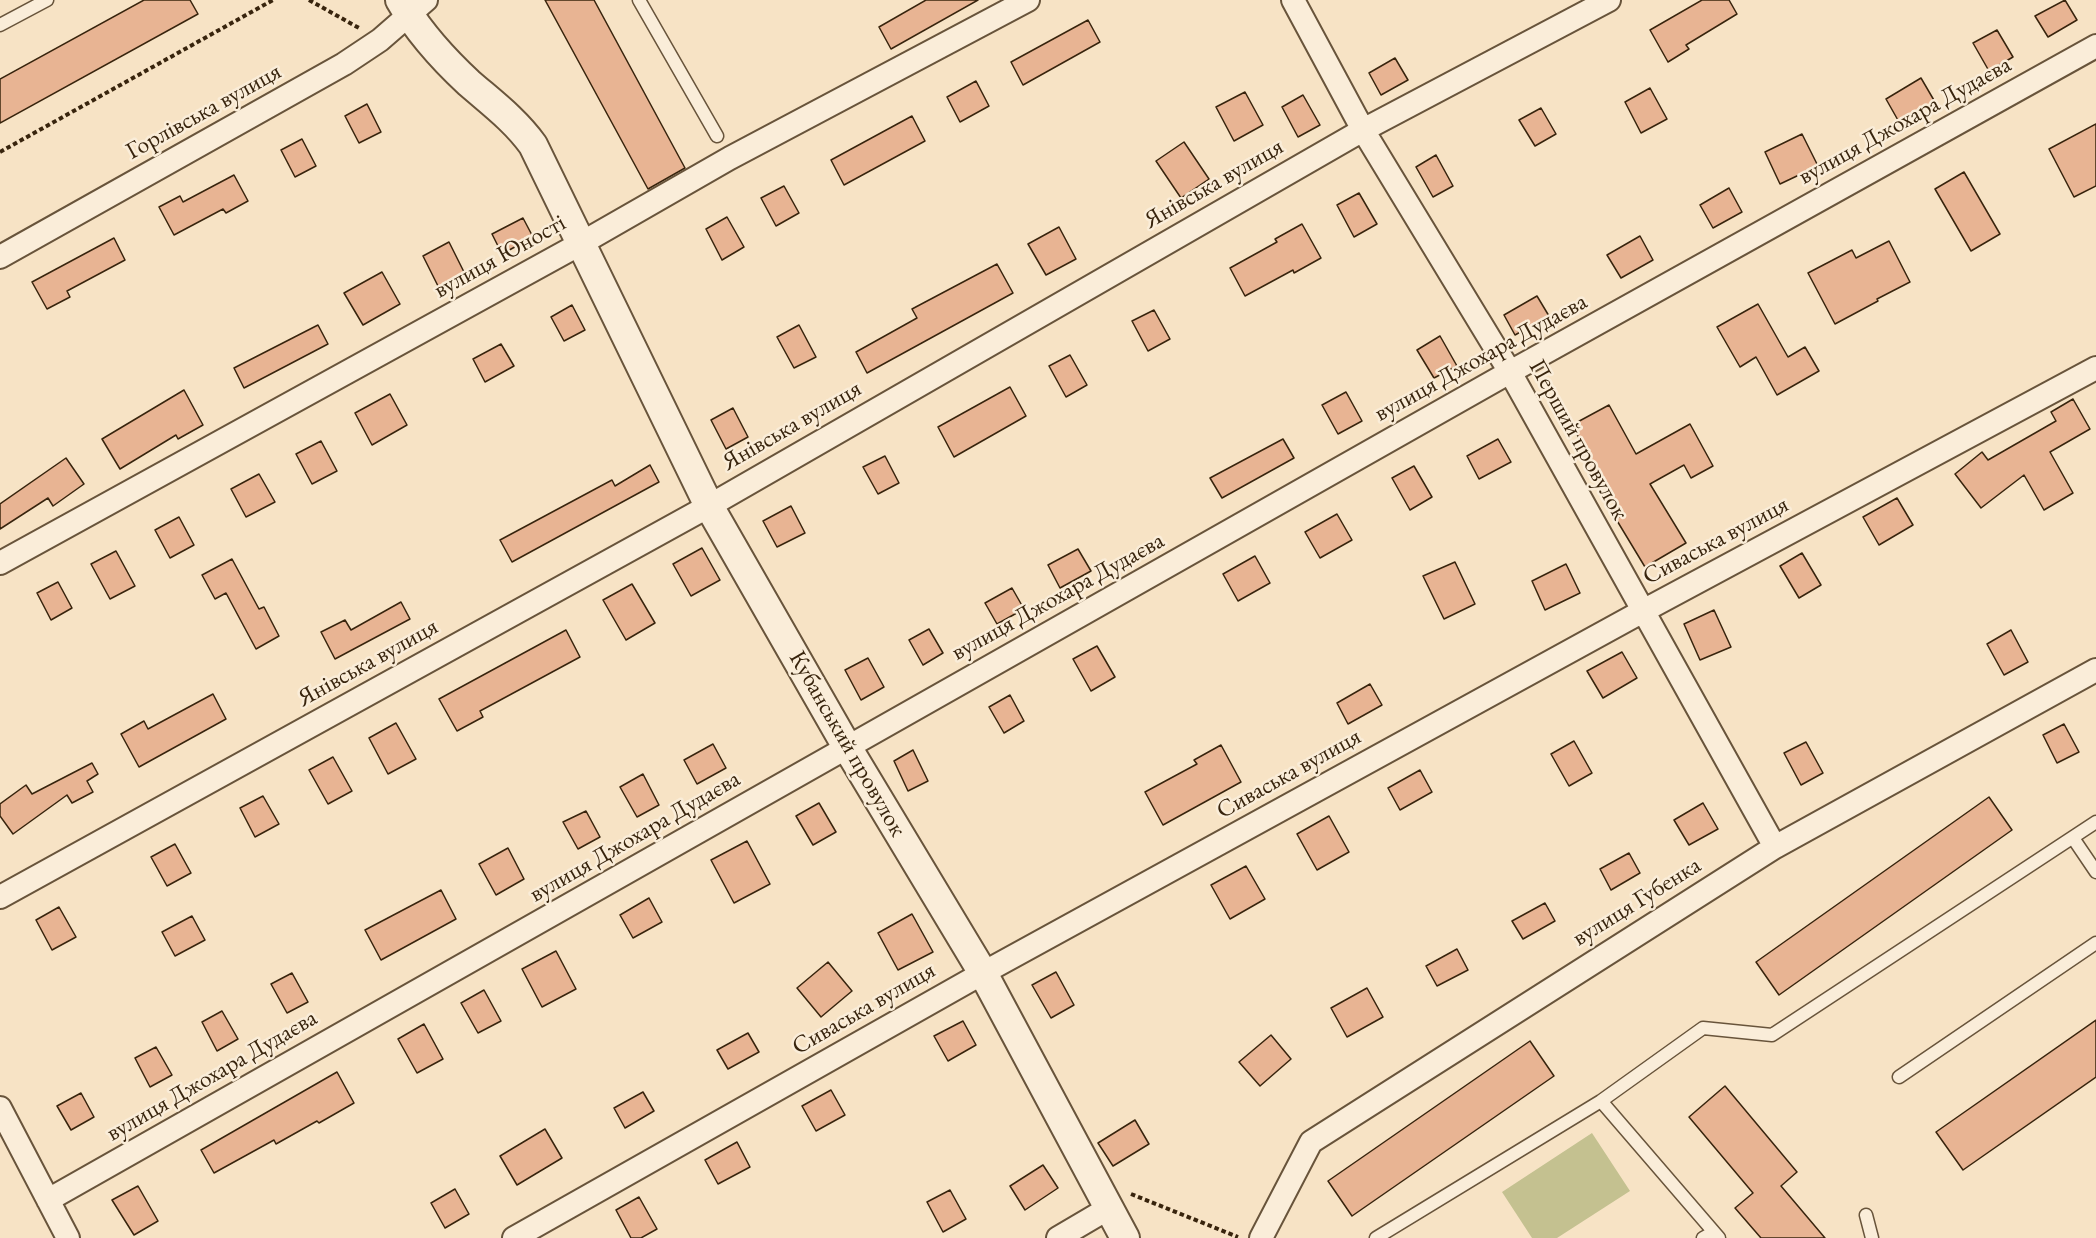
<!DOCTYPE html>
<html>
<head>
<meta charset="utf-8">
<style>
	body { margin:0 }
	canvas { display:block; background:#f7e3c5 }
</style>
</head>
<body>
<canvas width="2096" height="1238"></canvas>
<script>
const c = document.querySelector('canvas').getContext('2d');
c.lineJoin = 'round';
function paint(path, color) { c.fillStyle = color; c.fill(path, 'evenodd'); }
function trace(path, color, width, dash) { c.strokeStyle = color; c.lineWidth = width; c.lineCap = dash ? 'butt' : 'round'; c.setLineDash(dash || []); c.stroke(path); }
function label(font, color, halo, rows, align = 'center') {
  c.font = font + ' "EB Garamond",serif'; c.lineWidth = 5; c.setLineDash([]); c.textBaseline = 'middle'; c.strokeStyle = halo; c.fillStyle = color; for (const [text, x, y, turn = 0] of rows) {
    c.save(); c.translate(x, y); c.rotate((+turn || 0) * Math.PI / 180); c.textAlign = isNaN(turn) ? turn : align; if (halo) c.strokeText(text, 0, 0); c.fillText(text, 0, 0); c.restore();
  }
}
paint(new Path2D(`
	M 1592,1133 L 1630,1191 L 1557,1238 L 1532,1238 L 1502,1192 Z`), '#c4c190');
const building = new Path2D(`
	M 144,0 L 190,0 L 198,14 L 0,123 L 0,79 Z
	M 545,0 L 594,0 L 685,168 L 648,189 Z
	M 926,0 L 978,0 L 891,49 L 879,27 Z
	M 1702,0 L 1729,0 L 1737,14 L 1686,45 L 1689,49 L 1668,62 L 1650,30 Z
	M 2065,0 L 2077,20 L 2048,37 L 2035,16 Z
	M 1088,20 L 1100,42 L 1023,85 L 1011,62 Z
	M 1997,30 L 2013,57 L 1989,71 L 1973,43 Z
	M 1395,58 L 1408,80 L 1381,95 L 1369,73 Z
	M 1921,78 L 1935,102 L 1899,122 L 1886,99 Z
	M 976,81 L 989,106 L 960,122 L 947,97 Z
	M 1650,88 L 1667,119 L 1641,133 L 1625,102 Z
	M 1245,92 L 1263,125 L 1234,141 L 1216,107 Z
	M 1303,95 L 1320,125 L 1298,137 L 1282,107 Z
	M 367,104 L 381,132 L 359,143 L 345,116 Z
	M 1541,108 L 1556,134 L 1535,146 L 1519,120 Z
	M 912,116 L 925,141 L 844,185 L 831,160 Z
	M 2096,124 L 2096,186 L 2074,197 L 2049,149 Z
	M 1802,134 L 1818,166 L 1780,184 L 1765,152 Z
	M 302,139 L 316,166 L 295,177 L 281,150 Z
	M 1184,142 L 1209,179 L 1181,198 L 1156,161 Z
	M 1436,155 L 1453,186 L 1433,197 L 1416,167 Z
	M 1964,172 L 2000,234 L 1971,251 L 1935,189 Z
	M 234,175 L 248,201 L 226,213 L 223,209 L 174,235 L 159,207 L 180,196 L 183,202 Z
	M 784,186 L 799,213 L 776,226 L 761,198 Z
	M 1729,188 L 1742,212 L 1713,228 L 1700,205 Z
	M 1359,193 L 1377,224 L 1354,237 L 1337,205 Z
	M 727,217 L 744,247 L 722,260 L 706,229 Z
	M 523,218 L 533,237 L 502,254 L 492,234 Z
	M 1302,224 L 1321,258 L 1294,273 L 1293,270 L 1245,296 L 1230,268 L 1277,242 L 1275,239 Z
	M 1059,227 L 1076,259 L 1046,275 L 1028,244 Z
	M 1640,236 L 1653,260 L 1621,278 L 1607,255 Z
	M 114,238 L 125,260 L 67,291 L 70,297 L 47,309 L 32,282 Z
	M 1889,241 L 1910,282 L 1877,299 L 1878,301 L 1835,324 L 1808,273 L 1852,250 L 1856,258 Z
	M 449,242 L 465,274 L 439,288 L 423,256 Z
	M 997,264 L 1013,293 L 867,373 L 856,352 L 917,318 L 912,309 Z
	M 382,272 L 400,304 L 363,325 L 344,293 Z
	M 1537,296 L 1549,316 L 1515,335 L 1504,315 Z
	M 1758,304 L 1788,357 L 1805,347 L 1819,371 L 1777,395 L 1756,357 L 1740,367 L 1717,327 Z
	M 572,305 L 585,330 L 564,341 L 551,317 Z
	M 1154,310 L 1170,339 L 1148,351 L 1132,321 Z
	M 318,325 L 328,344 L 244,388 L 234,368 Z
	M 799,325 L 816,357 L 794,368 L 777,337 Z
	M 1440,336 L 1457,366 L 1434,378 L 1417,350 Z
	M 501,344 L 514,366 L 485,382 L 473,359 Z
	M 1070,355 L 1087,385 L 1066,397 L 1049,366 Z
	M 1010,387 L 1026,416 L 954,457 L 938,427 Z
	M 184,390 L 203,425 L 178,439 L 176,435 L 120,469 L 102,439 Z
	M 1346,392 L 1362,421 L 1338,434 L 1322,405 Z
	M 390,394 L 407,425 L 372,445 L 355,413 Z
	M 2073,399 L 2090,429 L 2050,452 L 2073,493 L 2044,510 L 2024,475 L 1981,508 L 1955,474 L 1982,452 L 1988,460 L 2056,421 L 2051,412 Z
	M 1609,405 L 1636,454 L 1690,424 L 1713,466 L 1691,478 L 1684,465 L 1650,484 L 1686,543 L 1645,567 L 1616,519 L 1621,516 L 1572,425 Z
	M 733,408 L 748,437 L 726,449 L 711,420 Z
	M 1283,439 L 1294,458 L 1222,498 L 1210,478 Z
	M 1498,439 L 1511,462 L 1479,479 L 1467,456 Z
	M 321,441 L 337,471 L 312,484 L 296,454 Z
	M 885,456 L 899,483 L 878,494 L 863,467 Z
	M 66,458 L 84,484 L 53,506 L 48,498 L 0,529 L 0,504 Z
	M 650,465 L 659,482 L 512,562 L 500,540 L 612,480 L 615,486 Z
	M 1414,466 L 1432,497 L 1410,510 L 1392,478 Z
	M 259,474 L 275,502 L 246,517 L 231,489 Z
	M 1897,498 L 1913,525 L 1879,545 L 1863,517 Z
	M 791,506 L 805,533 L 777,547 L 763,521 Z
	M 1337,514 L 1352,540 L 1320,558 L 1305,532 Z
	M 179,517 L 194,545 L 170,558 L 155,530 Z
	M 702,548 L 720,580 L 691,596 L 673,564 Z
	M 1078,549 L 1091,571 L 1060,588 L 1048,565 Z
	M 116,551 L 135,586 L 110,599 L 91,564 Z
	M 1802,553 L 1821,585 L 1799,598 L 1780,566 Z
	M 1255,556 L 1270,583 L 1238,601 L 1223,574 Z
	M 232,559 L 259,609 L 264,607 L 279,636 L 256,649 L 226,593 L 215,599 L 202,575 Z
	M 1455,562 L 1475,604 L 1444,619 L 1423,576 Z
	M 1566,564 L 1580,593 L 1545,610 L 1532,581 Z
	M 58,582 L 72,608 L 51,620 L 37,593 Z
	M 632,584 L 655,623 L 626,640 L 603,600 Z
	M 1012,588 L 1024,609 L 997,624 L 985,603 Z
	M 401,602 L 410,619 L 335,659 L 321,632 L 345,620 L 351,630 Z
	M 1714,610 L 1731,647 L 1700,660 L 1684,624 Z
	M 929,629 L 943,653 L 923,665 L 909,640 Z
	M 566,630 L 580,657 L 480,711 L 483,717 L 457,731 L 439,699 Z
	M 2011,630 L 2028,662 L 2004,675 L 1987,644 Z
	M 1097,646 L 1115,677 L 1091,691 L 1073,659 Z
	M 1622,652 L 1637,678 L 1603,698 L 1587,671 Z
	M 868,658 L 884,687 L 861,700 L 845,670 Z
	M 1370,684 L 1382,705 L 1348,724 L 1337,703 Z
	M 213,694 L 226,719 L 139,767 L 121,734 L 144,721 L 148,729 Z
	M 1010,695 L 1024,721 L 1004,733 L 989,707 Z
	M 396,723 L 416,759 L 388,774 L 369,738 Z
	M 2064,724 L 2079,752 L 2057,763 L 2043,735 Z
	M 1574,741 L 1592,773 L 1569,786 L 1551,754 Z
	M 1806,742 L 1823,773 L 1801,785 L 1784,753 Z
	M 713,744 L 726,768 L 697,784 L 684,760 Z
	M 1221,745 L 1241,782 L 1163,825 L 1145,792 L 1197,764 L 1194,760 Z
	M 913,750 L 928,781 L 908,791 L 894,761 Z
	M 333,757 L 352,791 L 328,804 L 309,770 Z
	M 92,763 L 98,774 L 87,781 L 93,792 L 72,803 L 67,795 L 13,834 L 0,816 L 0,804 L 26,785 L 32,794 Z
	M 1420,770 L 1432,792 L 1400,810 L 1388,788 Z
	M 643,774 L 659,805 L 637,817 L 620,787 Z
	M 263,796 L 279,824 L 255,837 L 240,808 Z
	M 1989,797 L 2012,830 L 1779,995 L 1756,962 Z
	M 819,803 L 836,832 L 813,845 L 796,816 Z
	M 1703,803 L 1718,829 L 1689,845 L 1674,820 Z
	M 586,811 L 600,837 L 578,849 L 563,822 Z
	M 1329,816 L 1349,852 L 1317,870 L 1297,834 Z
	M 747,841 L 770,884 L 734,903 L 711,860 Z
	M 175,844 L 191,873 L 167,886 L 151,857 Z
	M 508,848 L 524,879 L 496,895 L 479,864 Z
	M 1629,853 L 1640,873 L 1611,890 L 1600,869 Z
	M 1246,866 L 1265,899 L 1230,919 L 1211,885 Z
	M 441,890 L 456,919 L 381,960 L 365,930 Z
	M 649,898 L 662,922 L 633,938 L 620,915 Z
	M 1545,903 L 1555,921 L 1523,939 L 1512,921 Z
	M 59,907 L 76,937 L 52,950 L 36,920 Z
	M 912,914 L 933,952 L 898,970 L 878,933 Z
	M 192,916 L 205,940 L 175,956 L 162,932 Z
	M 1457,949 L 1468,970 L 1437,986 L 1426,966 Z
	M 556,951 L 576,989 L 542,1007 L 522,969 Z
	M 828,962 L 852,991 L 821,1017 L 797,988 Z
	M 1056,972 L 1074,1005 L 1051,1018 L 1032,985 Z
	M 292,973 L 308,1002 L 287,1013 L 271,984 Z
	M 1367,988 L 1383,1017 L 1347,1037 L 1331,1008 Z
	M 484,990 L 501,1021 L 478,1033 L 461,1003 Z
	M 222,1011 L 238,1039 L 217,1051 L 202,1022 Z
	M 2096,1020 L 2096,1077 L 1963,1170 L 1936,1132 Z
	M 963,1021 L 976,1045 L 948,1061 L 934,1036 Z
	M 424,1024 L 443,1059 L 417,1073 L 398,1039 Z
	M 748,1033 L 759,1052 L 728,1069 L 717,1050 Z
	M 1271,1035 L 1291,1059 L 1260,1086 L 1239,1062 Z
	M 1530,1041 L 1554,1076 L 1352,1216 L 1328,1181 Z
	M 156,1047 L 172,1075 L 150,1087 L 135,1058 Z
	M 337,1072 L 354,1103 L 319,1123 L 317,1121 L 276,1144 L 274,1140 L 214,1173 L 201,1150 Z
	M 1725,1086 L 1797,1172 L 1781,1186 L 1825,1238 L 1761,1238 L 1735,1208 L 1753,1193 L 1689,1117 Z
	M 831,1090 L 845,1115 L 816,1131 L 802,1106 Z
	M 643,1092 L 654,1111 L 625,1128 L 614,1108 Z
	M 81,1093 L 94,1117 L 71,1130 L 57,1106 Z
	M 1135,1120 L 1149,1144 L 1113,1166 L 1098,1143 Z
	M 545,1129 L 562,1158 L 517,1185 L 500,1156 Z
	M 737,1142 L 750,1167 L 718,1184 L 705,1160 Z
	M 1043,1165 L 1058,1188 L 1025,1210 L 1010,1186 Z
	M 138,1186 L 158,1221 L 134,1235 L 112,1200 Z
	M 455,1189 L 469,1214 L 445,1228 L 431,1203 Z
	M 950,1190 L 966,1219 L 943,1232 L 927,1202 Z
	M 639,1197 L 657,1229 L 641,1238 L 631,1238 L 616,1210 Z`);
paint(building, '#e8b493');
trace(building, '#38240d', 1.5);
const service = new Path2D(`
	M 639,0 L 717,136
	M 0,25 L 47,0
	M 2073,838 L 2096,872
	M 1899,1077 L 2096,943
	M 1601,1101 L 1703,1028 L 1772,1035 L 2096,822
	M 1866,1215 L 1872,1238
	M 1376,1238 L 1601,1101 L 1719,1238
	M 1703,1238 L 1714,1232`);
const minor = new Path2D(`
	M 1293,0 L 1363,130 L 1510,372 L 1775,847
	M 0,257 L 344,64 L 380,40 L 426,0
	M 0,563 L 580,244 L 730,158 L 1028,0
	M 0,897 L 709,506 L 1363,130 L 1609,0
	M 0,1108 L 68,1238
	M 48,1200 L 1510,372 L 2096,46
	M 514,1238 L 983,973 L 1643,611 L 2096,368
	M 1058,1238 L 1109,1208
	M 1261,1238 L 1311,1142 L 1775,847 L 2096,670`);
const tertiary = new Path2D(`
	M 400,0 C 418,31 442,58 469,83 C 492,103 515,120 533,145 L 709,506 L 847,747 L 983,973 L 1125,1238`);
trace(service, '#68543b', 15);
trace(minor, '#68543b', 26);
trace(tertiary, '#68543b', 32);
trace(new Path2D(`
	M 309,0 L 359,28
	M 0,152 L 273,0
	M 1131,1194 L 1238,1237`), '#38240d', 4, [4.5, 3]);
trace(service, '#faedd9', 12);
trace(minor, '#faedd9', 22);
trace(tertiary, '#faedd9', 28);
label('24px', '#38240d', '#faedd9', [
	["Горлівська вулиця",204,112,-29],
	["вулиця Джохара Дудаєва",1905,121,-29],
	["Янівська вулиця",1214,184,-30],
	["вулиця Юності",500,257,-29],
	["вулиця Джохара Дудаєва",1481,358,-29],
	["Янівська вулиця",792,426,-30],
	["Перший провулок",1578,440,61],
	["Сиваська вулиця",1716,541,-28],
	["вулиця Джохара Дудаєва",1058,597,-29],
	["Янівська вулиця",368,663,-29],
	["Кубанський провулок",847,744,60],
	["Сиваська вулиця",1289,774,-29],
	["вулиця Джохара Дудаєва",635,837,-30],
	["вулиця Губенка",1637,902,-32],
	["Сиваська вулиця",864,1009,-30],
	["вулиця Джохара Дудаєва",212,1076,-30]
]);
</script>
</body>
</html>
